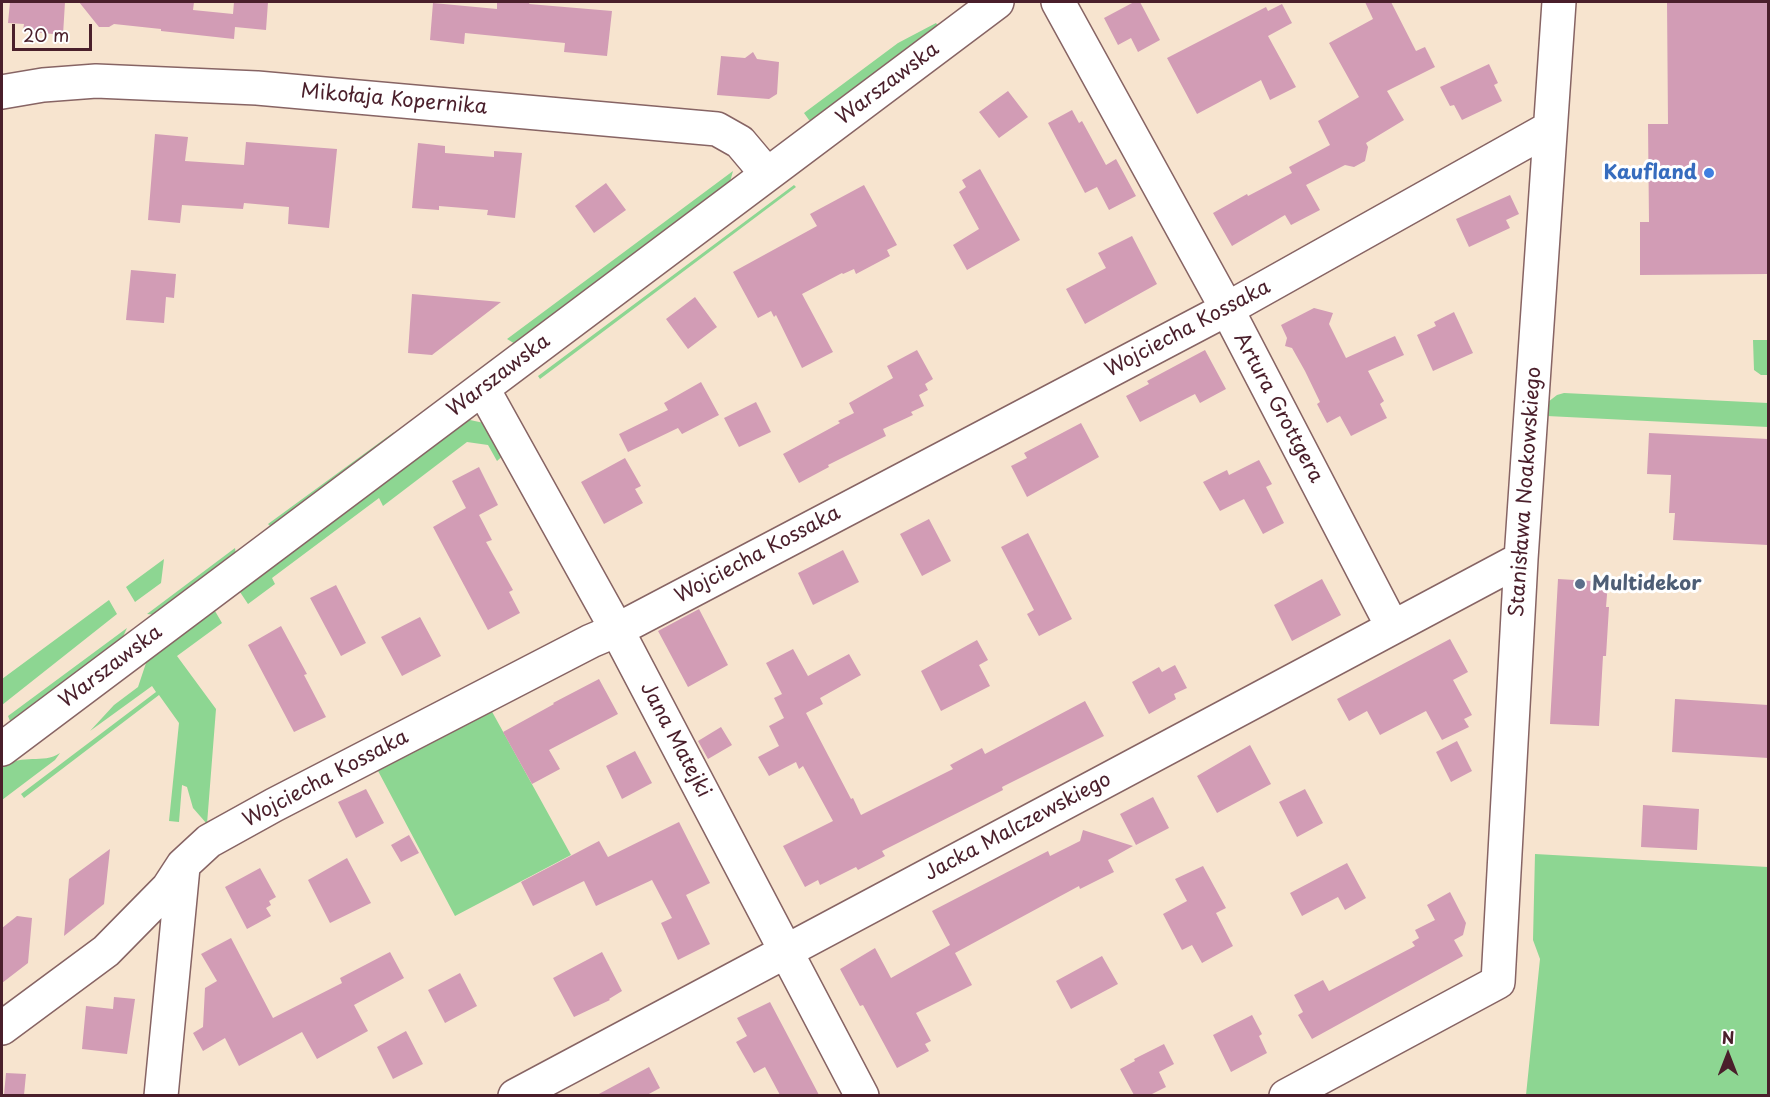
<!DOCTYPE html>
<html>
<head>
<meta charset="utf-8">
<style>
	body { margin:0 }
	#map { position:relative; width:1770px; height:1097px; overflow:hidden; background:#f7e4cf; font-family:"Playpen Sans",sans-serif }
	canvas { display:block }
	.frame { position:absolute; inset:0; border:3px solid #4a1f2b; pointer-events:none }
	.north { position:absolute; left:1698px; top:1025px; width:60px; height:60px; -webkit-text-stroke:4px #fff; paint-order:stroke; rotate:0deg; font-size:16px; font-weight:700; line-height:24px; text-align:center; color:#4a1f2b }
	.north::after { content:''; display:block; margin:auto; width:21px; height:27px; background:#4a1f2b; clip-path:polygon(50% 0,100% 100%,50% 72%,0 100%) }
	.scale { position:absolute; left:12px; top:24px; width:80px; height:27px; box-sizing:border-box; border:3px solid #4a1f2b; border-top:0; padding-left:8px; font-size:18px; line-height:21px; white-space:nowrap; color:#4a1f2b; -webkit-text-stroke:4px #fff; paint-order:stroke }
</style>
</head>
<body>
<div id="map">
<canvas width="1770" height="1097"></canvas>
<div class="frame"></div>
<div class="north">N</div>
<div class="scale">20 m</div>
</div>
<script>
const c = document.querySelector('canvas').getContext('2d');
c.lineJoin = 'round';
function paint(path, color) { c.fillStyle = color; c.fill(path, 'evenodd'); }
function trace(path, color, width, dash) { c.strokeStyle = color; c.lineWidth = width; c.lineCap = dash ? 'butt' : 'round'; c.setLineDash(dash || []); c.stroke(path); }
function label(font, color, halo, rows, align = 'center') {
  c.font = font + ' "Playpen Sans",sans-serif'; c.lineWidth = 6; c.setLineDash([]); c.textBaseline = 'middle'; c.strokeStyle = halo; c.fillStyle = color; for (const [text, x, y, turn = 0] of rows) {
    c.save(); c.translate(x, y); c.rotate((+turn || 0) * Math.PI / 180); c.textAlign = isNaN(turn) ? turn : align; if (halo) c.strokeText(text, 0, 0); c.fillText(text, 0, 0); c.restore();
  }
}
paint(new Path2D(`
	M 936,23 L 939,27 L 814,120 L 809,120 L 804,113 L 898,43 Z
	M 733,171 L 730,182 L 517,345 L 507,339 Z
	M 794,185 L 796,187 L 540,379 L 538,376 Z
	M 1753,340 L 1768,340 L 1768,375 L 1761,375 L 1754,370 Z
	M 1564,393 L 1768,403 L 1768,427 L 1547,416 L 1548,402 L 1557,395 Z
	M 470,420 L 484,423 L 507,452 L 497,461 L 488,445 L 467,442 L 383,506 L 379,498 L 272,578 L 275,584 L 248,604 L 240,592 L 240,587 L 461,422 Z
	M 394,432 L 391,439 L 274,527 L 270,526 L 268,524 Z
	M 235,548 L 236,555 L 156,615 L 147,614 Z
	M 164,559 L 161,583 L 135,602 L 126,587 Z
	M 109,600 L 117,614 L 2,705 L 2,679 Z
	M 210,610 L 215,611 L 222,623 L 177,656 L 216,709 L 207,824 L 193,808 L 187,787 L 182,785 L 179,822 L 169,821 L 179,723 L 159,695 L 24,798 L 21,794 L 156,692 L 152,686 L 90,731 L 114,705 L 138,687 L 147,660 Z
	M 127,628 L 121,641 L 15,721 L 10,721 L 8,716 Z
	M 490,708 L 571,855 L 455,916 L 377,769 Z
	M 60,753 L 55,760 L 2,800 L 2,768 C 24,752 42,765 60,753 Z
	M 1535,854 L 1768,867 L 1768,1095 L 1526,1095 L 1540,959 L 1533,940 Z`), '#8dd692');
paint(new Path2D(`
	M 10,2 L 65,2 L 63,35 L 23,31 L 24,24 L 8,23 Z
	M 79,2 L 194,2 L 193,10 L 233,14 L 234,2 L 268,2 L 266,30 L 235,27 L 234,39 L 161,31 L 161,29 L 114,24 L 109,27 L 99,27 Z
	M 497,2 L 530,2 L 529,4 L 612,11 L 607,56 L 564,52 L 565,43 L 465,33 L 464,44 L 430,40 L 433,3 L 497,9 Z
	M 1134,2 L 1140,2 L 1160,40 L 1138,52 L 1131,38 L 1118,45 L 1104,18 Z
	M 1365,2 L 1391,2 L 1416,51 L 1425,47 L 1435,67 L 1387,91 L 1404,120 L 1366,143 L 1368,147 L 1365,161 L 1354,167 L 1345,165 L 1306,185 L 1320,210 L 1291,225 L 1285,215 L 1232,246 L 1213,213 L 1247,194 L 1248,196 L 1292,173 L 1289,167 L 1330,145 L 1318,121 L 1359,97 L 1329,43 L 1373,19 Z
	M 1667,2 L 1768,2 L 1768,274 L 1640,275 L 1640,222 L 1649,222 L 1648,124 L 1668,124 Z
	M 1282,4 L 1292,23 L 1268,36 L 1296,87 L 1270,100 L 1261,80 L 1197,114 L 1167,58 L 1266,7 L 1268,11 Z
	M 753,52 L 757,59 L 779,62 L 777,94 L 769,99 L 717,95 L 721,56 L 745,58 Z
	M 1489,64 L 1498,83 L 1494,85 L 1502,101 L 1462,120 L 1454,105 L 1450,106 L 1440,87 Z
	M 1008,91 L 1028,117 L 999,138 L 979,112 Z
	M 1072,110 L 1079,123 L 1082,121 L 1106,165 L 1116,159 L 1136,196 L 1109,210 L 1097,187 L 1085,193 L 1048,123 Z
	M 155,134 L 188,137 L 185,161 L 244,165 L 246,142 L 337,149 L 329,228 L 288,224 L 289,207 L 244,203 L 243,209 L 182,205 L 180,223 L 148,220 Z
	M 418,143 L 445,146 L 445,153 L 469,155 L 494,157 L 494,151 L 522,153 L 515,218 L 487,215 L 488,210 L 464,208 L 439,206 L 439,210 L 412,208 Z
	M 980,169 L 1020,240 L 967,270 L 953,245 L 979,229 L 959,192 L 966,187 L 962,180 Z
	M 606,183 L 626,210 L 594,233 L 575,206 Z
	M 864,185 L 897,245 L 887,250 L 890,256 L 856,274 L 854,269 L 843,274 L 842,273 L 802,294 L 833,352 L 802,368 L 776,315 L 774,317 L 771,311 L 758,318 L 733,272 L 817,226 L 810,214 Z
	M 1510,195 L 1519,214 L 1506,220 L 1510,228 L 1469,247 L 1456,219 Z
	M 1132,236 L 1157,284 L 1085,324 L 1066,289 L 1106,268 L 1098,253 Z
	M 131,270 L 176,274 L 174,298 L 166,297 L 164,323 L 126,320 Z
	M 412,294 L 501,302 L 432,355 L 408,353 Z
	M 695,297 L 717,327 L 688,349 L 666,319 Z
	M 1314,308 L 1333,313 L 1329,324 L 1346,358 L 1395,336 L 1404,355 L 1368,371 L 1384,401 L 1380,404 L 1387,418 L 1351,436 L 1340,416 L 1327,423 L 1317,404 L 1320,402 L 1305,371 L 1292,348 L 1285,346 L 1287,338 L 1281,325 Z
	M 1454,312 L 1473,353 L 1433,371 L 1417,335 L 1436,326 L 1434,322 Z
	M 917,350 L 933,379 L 925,384 L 928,390 L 919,395 L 924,406 L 911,412 L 913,415 L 883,429 L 886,436 L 828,465 L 829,467 L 799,483 L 783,454 L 840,423 L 838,421 L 854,413 L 849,403 L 893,378 L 887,366 Z
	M 1205,350 L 1226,389 L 1200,403 L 1195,394 L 1140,422 L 1126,396 L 1149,384 L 1147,381 Z
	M 701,382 L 719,415 L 682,434 L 678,428 L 628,452 L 619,434 L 668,410 L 664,403 Z
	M 756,402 L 771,432 L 739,447 L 724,418 Z
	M 1081,423 L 1099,457 L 1027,497 L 1011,466 L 1027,458 L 1024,453 Z
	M 1649,433 L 1768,439 L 1768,545 L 1673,540 L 1675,513 L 1669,513 L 1671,475 L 1647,474 Z
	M 625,458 L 641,486 L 635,489 L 643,503 L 604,524 L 581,482 Z
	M 1259,460 L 1272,484 L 1266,487 L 1284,523 L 1263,534 L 1244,499 L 1220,511 L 1203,482 L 1227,470 L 1229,475 Z
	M 479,467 L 498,505 L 479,515 L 492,540 L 486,542 L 513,590 L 509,592 L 520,613 L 488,630 L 433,527 L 466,508 L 452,481 Z
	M 929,519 L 951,561 L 922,576 L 900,534 Z
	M 1028,533 L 1072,619 L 1039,636 L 1027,614 L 1034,610 L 1001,547 Z
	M 843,550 L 859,582 L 813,605 L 798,573 Z
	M 1322,579 L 1341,615 L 1292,641 L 1274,605 Z
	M 1558,579 L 1608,582 L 1606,607 L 1609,607 L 1606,656 L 1603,656 L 1599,726 L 1550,724 Z
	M 336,585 L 366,643 L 341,656 L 310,598 Z
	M 699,609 L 728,665 L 688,687 L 658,631 Z
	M 420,617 L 441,656 L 402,676 L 381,637 Z
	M 281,626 L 307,674 L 304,675 L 326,717 L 294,732 L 248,645 Z
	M 1450,639 L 1468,672 L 1453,680 L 1472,715 L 1464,719 L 1469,727 L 1442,740 L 1426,711 L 1380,735 L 1367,711 L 1349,721 L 1337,699 Z
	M 977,640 L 988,660 L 979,665 L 990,686 L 941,711 L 921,671 Z
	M 793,649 L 808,676 L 849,654 L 861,675 L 820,698 L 823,704 L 806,713 L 851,799 L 853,798 L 861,815 L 953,769 L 950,765 L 982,748 L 985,754 L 1085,701 L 1104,736 L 1002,787 L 1003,790 L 882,851 L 885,856 L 858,870 L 856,867 L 820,885 L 818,880 L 805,887 L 783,846 L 833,821 L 803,766 L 799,769 L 796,762 L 769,776 L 758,757 L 779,746 L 769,726 L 784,718 L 774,698 L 782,694 L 766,663 Z
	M 1175,665 L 1187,688 L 1174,694 L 1176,699 L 1149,714 L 1132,682 L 1159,667 L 1162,672 Z
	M 599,679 L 618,714 L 549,750 L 560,769 L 532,784 L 503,732 L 554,704 L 553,703 Z
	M 1675,699 L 1768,705 L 1768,758 L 1672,752 Z
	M 721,727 L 732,745 L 708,759 L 698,741 Z
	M 1457,741 L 1472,771 L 1451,782 L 1436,752 Z
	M 1250,745 L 1271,784 L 1217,813 L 1197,776 Z
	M 635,751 L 652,783 L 622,799 L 606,766 Z
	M 366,789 L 384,823 L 356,838 L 338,802 Z
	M 1305,789 L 1323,823 L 1297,837 L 1279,802 Z
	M 1153,797 L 1169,828 L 1136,845 L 1120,814 Z
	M 1643,805 L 1699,809 L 1697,850 L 1641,847 Z
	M 679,822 L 710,883 L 686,895 L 710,944 L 678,960 L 661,923 L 672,918 L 652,880 L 596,906 L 584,881 L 533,906 L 521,882 L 599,841 L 608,857 Z
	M 1083,830 L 1133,846 L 1108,860 L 1114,872 L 1080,889 L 1079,886 L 955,953 L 972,985 L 916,1013 L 931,1041 L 925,1044 L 929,1051 L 897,1068 L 863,1005 L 860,1006 L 840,969 L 875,948 L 891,978 L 950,945 L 932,911 L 1048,851 L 1050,856 L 1080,841 Z
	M 409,835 L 419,853 L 401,862 L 391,845 Z
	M 110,849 L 104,904 L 64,936 L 69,879 Z
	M 347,858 L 371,903 L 330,923 L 308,880 Z
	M 1347,863 L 1366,898 L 1345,910 L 1338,897 L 1302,916 L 1290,893 Z
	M 1203,866 L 1226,908 L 1216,913 L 1233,946 L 1202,963 L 1192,945 L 1182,950 L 1163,914 L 1187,901 L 1175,879 Z
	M 260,868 L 276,897 L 269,901 L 271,905 L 266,908 L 271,916 L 247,929 L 225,887 Z
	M 1450,892 L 1466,923 L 1463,935 L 1454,940 L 1463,956 L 1312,1039 L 1298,1015 L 1303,1012 L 1294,995 L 1323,980 L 1329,991 L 1415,946 L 1412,942 L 1419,938 L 1415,930 L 1435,920 L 1427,905 Z
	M 17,916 L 32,918 L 28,963 L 2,983 L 2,928 Z
	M 231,938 L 273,1018 L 342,983 L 340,978 L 390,952 L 404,978 L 354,1005 L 368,1031 L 317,1059 L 302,1032 L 239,1066 L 225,1038 L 203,1051 L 193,1033 L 203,1027 L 205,988 L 217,981 L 201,954 Z
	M 602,952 L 622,991 L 609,999 L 610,1000 L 574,1017 L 553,978 Z
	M 1102,956 L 1118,984 L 1071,1009 L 1056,981 Z
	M 460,973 L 477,1006 L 445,1023 L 428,990 Z
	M 114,997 L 135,999 L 127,1054 L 82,1049 L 86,1006 L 113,1009 Z
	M 770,1002 L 789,1038 L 819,1095 L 780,1095 L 765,1067 L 754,1073 L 736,1042 L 747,1036 L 737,1018 Z
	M 1252,1015 L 1262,1034 L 1259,1036 L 1267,1053 L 1231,1072 L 1213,1035 Z
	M 406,1031 L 423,1064 L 393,1079 L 377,1047 Z
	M 1164,1044 L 1174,1064 L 1159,1072 L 1166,1087 L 1150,1095 L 1134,1095 L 1120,1069 L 1135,1061 L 1134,1059 Z
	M 649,1067 L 660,1088 L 647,1095 L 597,1095 Z
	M 6,1073 L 26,1074 L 24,1095 L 4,1095 Z`), '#d29cb5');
const minor = new Path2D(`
	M 1058,2 L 1227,309 L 1392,626
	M 2,92 L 43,85 L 96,81 L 257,88 L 717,129 L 740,142 L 767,174
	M 483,389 L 617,630 L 862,1096
	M 2,749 L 997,2
	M 2,1028 L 106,951 L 168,888 L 183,865 L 209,841 L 274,805 L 591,641 L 617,630 L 1227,309 L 1550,128
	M 161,1096 L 183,867
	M 515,1096 L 1521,559
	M 1286,1096 L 1498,982 L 1521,559 L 1559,2`);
trace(minor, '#876464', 36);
trace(minor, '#fff', 33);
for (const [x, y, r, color] of [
	[1709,173,6,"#3f7fe0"],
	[1580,584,6,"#5c6f8a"]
]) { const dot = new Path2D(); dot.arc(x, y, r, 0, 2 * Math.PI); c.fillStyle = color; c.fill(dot); trace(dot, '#fff', 2); }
label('20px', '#4a1f2b', '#fff', [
	["Warszawska",888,84,-37],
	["Mikołaja Kopernika",394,100,5],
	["Wojciecha Kossaka",1188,329,-28],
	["Warszawska",499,376,-37],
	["Artura Grottgera",1278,408,62],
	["Stanisława Noakowskiego",1526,492,-86],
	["Wojciecha Kossaka",758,555,-28],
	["Warszawska",111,667,-37],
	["Jana Matejki",675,740,62],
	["Wojciecha Kossaka",326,779,-28],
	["Jacka Malczewskiego",1018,827,-28]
]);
label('bold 20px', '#366cbe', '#fff', [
	["Kaufland",1697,173]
], 'right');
label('bold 20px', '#4e5e75', '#fff', [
	["Multidekor",1592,584]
], 'left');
</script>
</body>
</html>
